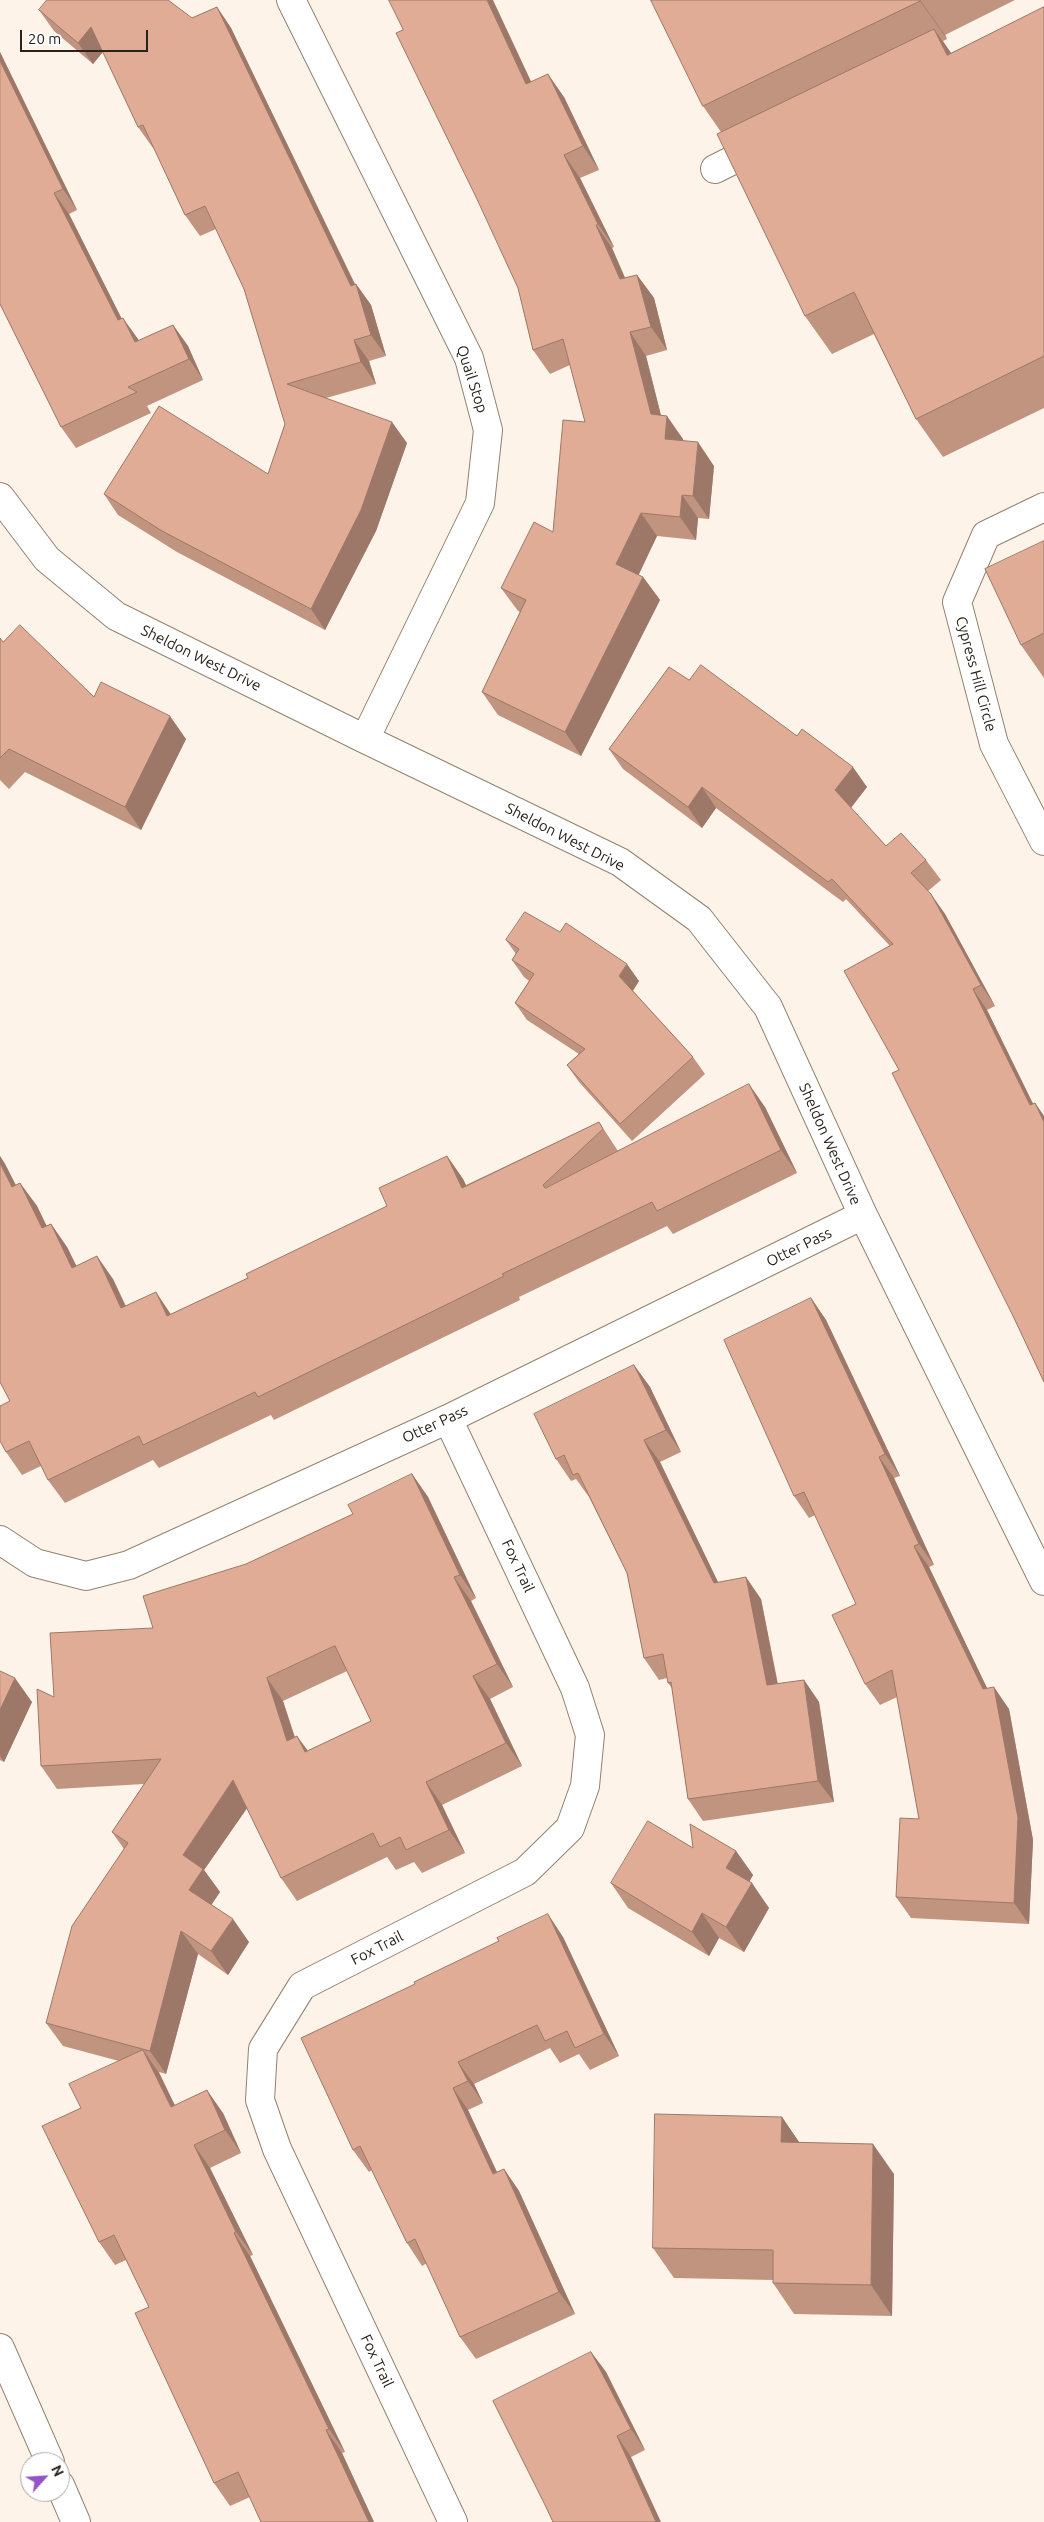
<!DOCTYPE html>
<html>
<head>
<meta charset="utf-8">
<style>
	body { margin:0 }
	#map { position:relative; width:1044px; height:2522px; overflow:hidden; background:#fef3e8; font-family:Ubuntu,sans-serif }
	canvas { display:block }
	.north { position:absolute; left:20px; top:2452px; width:50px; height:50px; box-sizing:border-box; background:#fff; border:1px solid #a9a7a4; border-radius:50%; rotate:64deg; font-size:14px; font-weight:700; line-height:20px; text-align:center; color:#28221b }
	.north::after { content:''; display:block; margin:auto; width:18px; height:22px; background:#9354ca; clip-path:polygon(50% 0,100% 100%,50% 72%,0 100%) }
	.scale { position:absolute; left:20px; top:30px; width:128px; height:22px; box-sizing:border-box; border:2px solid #28221b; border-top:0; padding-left:6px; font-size:15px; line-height:18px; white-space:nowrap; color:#28221b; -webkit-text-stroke:4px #fff; paint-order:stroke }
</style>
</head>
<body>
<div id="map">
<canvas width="1044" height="2522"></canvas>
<div class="north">N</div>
<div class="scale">20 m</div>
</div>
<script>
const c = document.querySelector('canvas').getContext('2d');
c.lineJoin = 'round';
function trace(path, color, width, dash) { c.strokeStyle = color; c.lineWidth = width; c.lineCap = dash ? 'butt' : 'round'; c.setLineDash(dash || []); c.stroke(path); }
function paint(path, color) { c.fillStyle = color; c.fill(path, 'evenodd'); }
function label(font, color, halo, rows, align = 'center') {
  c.font = font + ' Ubuntu,sans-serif'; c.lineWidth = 4; c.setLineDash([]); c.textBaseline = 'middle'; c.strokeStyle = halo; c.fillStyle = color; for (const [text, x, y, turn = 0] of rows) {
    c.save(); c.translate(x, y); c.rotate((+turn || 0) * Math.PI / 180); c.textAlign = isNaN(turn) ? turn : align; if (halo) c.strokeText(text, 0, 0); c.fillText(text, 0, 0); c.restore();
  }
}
const minor = new Path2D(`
	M 291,0 L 469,358 L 488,430 L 480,503 L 365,739
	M 715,169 L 763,145
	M 0,497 L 47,559 L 116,616 L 365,739 L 620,862 L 699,919 L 768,1007 L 863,1215 L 1044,1581
	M 1044,507 L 986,535 L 957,602 L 994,744 L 1044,841
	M 448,1419 L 575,1688 L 590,1735 L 585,1786 L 570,1828 L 525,1872 L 302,1986 L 263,2049 L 260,2100 L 277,2149 L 453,2522
	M 0,1540 L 35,1563 L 86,1576 L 129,1565 L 448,1419 L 863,1215
	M 0,2348 L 50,2462
	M 60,2485 L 76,2522`);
trace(minor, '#928271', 30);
trace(minor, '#fff', 28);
paint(new Path2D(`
	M 651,0 L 1015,0 L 945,35 L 947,39 L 943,41 L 951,53 L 1044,7 L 1044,408 L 943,457 L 916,419 L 874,334 L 832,354 L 805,316 L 721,132 L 703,106 Z
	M 217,7 L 231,28 L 355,284 L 356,284 L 371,305 L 386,356 L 369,361 L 376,384 L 326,398 L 407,443 L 376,531 L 325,630 L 177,552 L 118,515 L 104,494 L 268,474 L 285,424 L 244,289 L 216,229 L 200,236 L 185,215 L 154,148 L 153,148 L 138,127 L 103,52 L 93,64 L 54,31 L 39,10 L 192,18 Z
	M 403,30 L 531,82 L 564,97 L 599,170 L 580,178 L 614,247 L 612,248 L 625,278 L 637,275 L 654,298 L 667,350 L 646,356 L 661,415 L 683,439 L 683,441 L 714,466 L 709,519 L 698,518 L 696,540 L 657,536 L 638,575 L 643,577 L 660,600 L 581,756 L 498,715 L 482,692 L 520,612 L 518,611 L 501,588 L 553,532 L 585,422 L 570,365 L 550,374 L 533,350 L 518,288 Z
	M 0,52 L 77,210 L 69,214 L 121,318 L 139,341 L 173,325 L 188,346 L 203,380 L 147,406 L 151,413 L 76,448 L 61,427 L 0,304 Z
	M 1044,541 L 1044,678 L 1021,645 Z
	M 0,638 L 3,642 L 94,697 L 186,739 L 141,830 L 25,772 L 9,789 L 0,780 Z
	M 689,680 L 797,736 L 867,787 L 851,808 L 886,846 L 926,860 L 941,880 L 928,891 L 945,914 L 995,1006 L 987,1010 L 1033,1104 L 1035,1103 L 1044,1116 L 1044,1382 L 899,1070 L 890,946 L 846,899 L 843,902 L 716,808 L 702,828 L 623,769 L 609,749 Z
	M 506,940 L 639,981 L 633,991 L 693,1057 L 705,1074 L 632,1141 L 579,1082 L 567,1065 L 579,1054 L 527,1020 L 515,1003 L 529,981 L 524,977 L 512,960 L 516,954 Z
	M 765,1107 L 797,1173 L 673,1234 L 667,1226 L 519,1297 L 520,1300 L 274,1420 L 271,1415 L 159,1468 L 153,1460 L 65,1503 L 48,1480 L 41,1466 L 22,1475 L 6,1452 L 10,1401 L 0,1382 L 0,1156 L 5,1164 L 16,1185 L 20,1183 L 37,1206 L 46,1226 L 51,1224 L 67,1247 L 76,1266 L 113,1279 L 126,1306 L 171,1314 L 248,1278 L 387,1206 L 447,1156 L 463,1179 L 466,1185 L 599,1122 L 618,1151 Z
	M 811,1298 L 826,1320 L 900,1476 L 894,1478 L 934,1565 L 929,1567 L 987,1688 L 1009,1709 L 1033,1840 L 1029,1924 L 911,1918 L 896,1897 L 919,1819 L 897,1697 L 880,1705 L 865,1684 L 856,1604 L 815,1515 L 809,1518 L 794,1496 Z
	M 634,1365 L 650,1387 L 681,1452 L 660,1462 L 718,1582 L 761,1599 L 778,1684 L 804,1680 L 819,1702 L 834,1802 L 703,1821 L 688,1799 L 672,1688 L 668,1683 L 667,1678 L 659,1680 L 644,1658 L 627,1573 L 589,1497 L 576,1479 L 571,1481 L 556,1459 Z
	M 412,1474 L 428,1497 L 476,1598 L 471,1601 L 513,1687 L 490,1699 L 522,1766 L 442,1805 L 465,1853 L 422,1873 L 414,1862 L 396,1870 L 387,1857 L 297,1901 L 281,1878 L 247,1808 L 204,1870 L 220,1892 L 211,1905 L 249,1942 L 228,1975 L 198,1954 L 166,2074 L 159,2072 L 175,2106 L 223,2113 L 241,2153 L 210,2168 L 253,2255 L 250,2256 L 345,2452 L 342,2453 L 374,2522 L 261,2522 L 250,2497 L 230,2506 L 214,2483 L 149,2307 L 126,2260 L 115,2265 L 99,2242 L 81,2108 L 119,2061 L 63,2046 L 46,2023 L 124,1849 L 112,1832 L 144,1784 L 57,1789 L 41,1766 L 54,1697 L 153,1628 L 246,1564 L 353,1514 ZM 347,1671 L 371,1721 L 308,1751 L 295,1737 L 283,1701 Z
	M 0,1671 L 32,1702 L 4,1762 L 0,1760 Z
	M 693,1848 L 736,1851 L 753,1875 L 749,1882 L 769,1908 L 744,1952 L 719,1938 L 709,1956 L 628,1908 L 611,1883 Z
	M 563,1937 L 619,2056 L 590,2070 L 579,2054 L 560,2063 L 550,2048 L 474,2084 L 483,2103 L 468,2110 L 497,2172 L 504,2169 L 519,2191 L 575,2314 L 476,2359 L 460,2337 L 427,2263 L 422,2266 L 407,2243 L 372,2170 L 369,2172 L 353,2150 Z
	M 782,2117 L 799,2142 L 894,2174 L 892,2316 L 794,2314 L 773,2283 L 773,2280 L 674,2278 L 653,2248 Z
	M 591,2352 L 606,2372 L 645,2450 L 631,2457 L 553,2522 Z`), '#c19480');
paint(new Path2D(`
	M 487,0 L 493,0 L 543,107 L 526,84 Z
	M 920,0 L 945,35 L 947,39 L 920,1 Z
	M 217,7 L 231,28 L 358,291 L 356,284 L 371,305 L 386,356 L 371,335 L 351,286 Z
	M 91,27 L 106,48 L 93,64 L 78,43 Z
	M 934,29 L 961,67 L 947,55 Z
	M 0,52 L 77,210 L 63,189 L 0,61 Z
	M 548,74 L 564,97 L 599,170 L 583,146 Z
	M 564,155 L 580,178 L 614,247 L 598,224 Z
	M 54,193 L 69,214 L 133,341 L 118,320 Z
	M 596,225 L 612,248 L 636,303 L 620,279 Z
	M 637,275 L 654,298 L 667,350 L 651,327 Z
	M 123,318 L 138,339 L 150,363 L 135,342 Z
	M 173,325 L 188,346 L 203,380 L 189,359 Z
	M 630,332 L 646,356 L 665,432 L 667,416 L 683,439 L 681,462 L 665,439 L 651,414 Z
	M 354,340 L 369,361 L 376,384 L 361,362 Z
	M 392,422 L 407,443 L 376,531 L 325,630 L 311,609 Z
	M 698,442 L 714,466 L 709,519 L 693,496 Z
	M 682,495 L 698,518 L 696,540 L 680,517 Z
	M 641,513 L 657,536 L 633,587 L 616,564 Z
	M 643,577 L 660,600 L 581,756 L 565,732 Z
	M 170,716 L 186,739 L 141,830 L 125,807 Z
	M 853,767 L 867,787 L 849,810 L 835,790 Z
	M 702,787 L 716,808 L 702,828 L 688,807 Z
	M 931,894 L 945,914 L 995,1006 L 981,985 Z
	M 627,964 L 639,981 L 631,993 L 619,976 Z
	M 973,989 L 987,1010 L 1044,1126 L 1030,1105 Z
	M 749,1084 L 765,1107 L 797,1173 L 781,1150 Z
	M 1035,1103 L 1044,1116 L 1044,1122 Z
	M 0,1156 L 5,1164 L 28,1210 L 12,1187 L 0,1163 Z
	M 447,1156 L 463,1179 L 478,1211 L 462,1188 Z
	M 20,1183 L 37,1206 L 59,1251 L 42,1228 Z
	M 51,1224 L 67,1247 L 89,1291 L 72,1268 Z
	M 97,1256 L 113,1279 L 137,1332 L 121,1308 Z
	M 156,1292 L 172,1316 L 167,1316 Z
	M 811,1298 L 826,1320 L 900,1476 L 885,1454 Z
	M 634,1365 L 650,1387 L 681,1452 L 666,1430 Z
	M 644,1440 L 660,1462 L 729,1605 L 714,1583 Z
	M 879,1457 L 894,1478 L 934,1565 L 919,1544 Z
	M 412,1474 L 428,1497 L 476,1598 L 460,1575 Z
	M 914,1546 L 929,1567 L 998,1711 L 983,1689 Z
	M 454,1577 L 471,1601 L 513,1687 L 497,1664 Z
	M 746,1577 L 761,1599 L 782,1707 L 767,1685 Z
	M 473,1676 L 490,1699 L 522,1766 L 506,1743 Z
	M 15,1678 L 32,1702 L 4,1762 L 0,1756 L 0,1710 Z
	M 267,1678 L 283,1701 L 303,1764 L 287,1741 Z
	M 804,1680 L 819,1702 L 834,1802 L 818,1781 Z
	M 994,1687 L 1009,1709 L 1033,1840 L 1029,1924 L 1014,1903 Z
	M 297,1736 L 314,1759 L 305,1752 Z
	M 233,1780 L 250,1804 L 204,1870 L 220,1892 L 206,1913 L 189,1890 L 183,1855 Z
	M 426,1782 L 442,1805 L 465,1853 L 449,1830 Z
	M 736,1851 L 753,1875 L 743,1892 L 726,1868 Z
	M 752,1883 L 769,1908 L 744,1952 L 726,1927 Z
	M 702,1913 L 719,1938 L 709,1956 L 692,1932 Z
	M 548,1914 L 563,1937 L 619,2056 L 604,2034 Z
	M 233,1919 L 249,1942 L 228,1975 L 211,1951 Z
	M 181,1931 L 198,1954 L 166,2074 L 150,2051 Z
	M 143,2050 L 159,2073 L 187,2130 L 171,2107 Z
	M 458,2062 L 474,2084 L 483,2103 L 468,2081 Z
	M 453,2088 L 468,2110 L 508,2196 L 493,2174 Z
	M 207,2090 L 223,2113 L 241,2153 L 225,2130 Z
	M 782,2117 L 803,2148 L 781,2142 Z
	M 873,2144 L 894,2174 L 892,2316 L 871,2285 Z
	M 194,2145 L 210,2168 L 253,2255 L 236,2232 Z
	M 504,2169 L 519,2191 L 575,2314 L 559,2292 Z
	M 234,2233 L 250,2256 L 345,2452 L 329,2429 Z
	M 591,2352 L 606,2372 L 645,2450 L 631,2429 Z
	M 326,2430 L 342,2453 L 374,2522 L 369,2522 Z
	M 617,2436 L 631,2457 L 661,2522 L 656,2522 Z`), '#9d7868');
const building = new Path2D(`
	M 47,0 L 168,0 L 192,18 L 217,7 L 351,286 L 356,284 L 371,335 L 354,340 L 361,362 L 287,384 L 392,422 L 361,510 L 311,609 L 162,531 L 104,494 L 159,406 L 268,474 L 285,424 L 244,289 L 205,206 L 185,215 L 143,125 L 138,127 L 91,27 L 78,43 L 39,10 Z
	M 389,0 L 487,0 L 526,84 L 548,74 L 583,146 L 564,155 L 598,224 L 596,225 L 620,279 L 637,275 L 651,327 L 630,332 L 651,414 L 667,416 L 665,439 L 698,442 L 693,496 L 682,495 L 680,517 L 641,513 L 616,564 L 643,577 L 565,732 L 482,692 L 526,600 L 501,588 L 534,522 L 553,532 L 563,420 L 585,422 L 563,339 L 533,350 L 518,288 L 476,197 L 396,33 L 403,30 Z
	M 651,0 L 920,0 L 920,1 L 703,106 Z
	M 1044,7 L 1044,356 L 916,419 L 854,292 L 805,316 L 717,134 L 934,29 L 947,55 Z
	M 0,61 L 63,189 L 54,193 L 118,320 L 123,318 L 135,342 L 173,325 L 189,359 L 128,387 L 137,392 L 61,427 L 0,304 Z
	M 1044,541 L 1044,633 L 1021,645 L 985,569 Z
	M 20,625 L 94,697 L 101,682 L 170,716 L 125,807 L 9,749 L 0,758 L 0,638 L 3,642 Z
	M 701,665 L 797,736 L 802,729 L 853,767 L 835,790 L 886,846 L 901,833 L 926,860 L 911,873 L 931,894 L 981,985 L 973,989 L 1030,1105 L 1035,1103 L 1044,1122 L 1044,1382 L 1014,1318 L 892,1073 L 899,1070 L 844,971 L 893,944 L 832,879 L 828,882 L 702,787 L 688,807 L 609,749 L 669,667 L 689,680 Z
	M 525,912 L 560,932 L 566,923 L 627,964 L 619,976 L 693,1057 L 620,1124 L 567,1065 L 585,1049 L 515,1003 L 534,974 L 512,960 L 519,949 L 506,940 Z
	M 749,1084 L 781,1150 L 657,1211 L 652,1202 L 502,1274 L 504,1276 L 462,1297 L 258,1397 L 255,1392 L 143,1445 L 139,1436 L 48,1480 L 29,1441 L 6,1452 L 0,1441 L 0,1406 L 10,1401 L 0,1382 L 0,1163 L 12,1187 L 20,1183 L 42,1228 L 51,1224 L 72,1268 L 97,1256 L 121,1308 L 156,1292 L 167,1316 L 248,1278 L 246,1274 L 387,1206 L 379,1188 L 447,1156 L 462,1188 L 599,1122 L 603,1129 L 543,1185 L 545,1188 Z
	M 811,1298 L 885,1454 L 879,1457 L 919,1544 L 914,1546 L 983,1689 L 994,1687 L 1018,1818 L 1014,1903 L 896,1897 L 900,1818 L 919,1819 L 892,1670 L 865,1684 L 832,1615 L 856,1604 L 804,1492 L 794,1496 L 724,1340 Z
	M 634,1365 L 666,1430 L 644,1440 L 714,1583 L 746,1577 L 767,1685 L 804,1680 L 818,1781 L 688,1799 L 671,1682 L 668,1683 L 663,1654 L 644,1658 L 627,1573 L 578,1473 L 573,1475 L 564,1455 L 556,1459 L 534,1414 Z
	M 412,1474 L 460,1575 L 454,1577 L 497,1664 L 473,1676 L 506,1743 L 426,1782 L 449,1830 L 406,1850 L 400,1837 L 380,1847 L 373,1833 L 281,1878 L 233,1780 L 183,1855 L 203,1869 L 189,1890 L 233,1919 L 211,1951 L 181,1931 L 150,2051 L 46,2023 L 72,1926 L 128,1843 L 112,1832 L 161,1759 L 41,1766 L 37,1689 L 54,1697 L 50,1633 L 153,1628 L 143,1596 L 246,1564 L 353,1514 L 348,1505 ZM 335,1646 L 371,1721 L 305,1752 L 297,1736 L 287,1741 L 267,1678 Z
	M 0,1671 L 15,1678 L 0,1710 Z
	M 648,1821 L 693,1848 L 690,1824 L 736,1851 L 726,1868 L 752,1883 L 726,1927 L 702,1913 L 692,1932 L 611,1883 Z
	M 548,1914 L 604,2034 L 575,2048 L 567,2031 L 545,2041 L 537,2025 L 458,2062 L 468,2081 L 453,2088 L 493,2174 L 504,2169 L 559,2292 L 460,2337 L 415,2239 L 407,2243 L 360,2146 L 353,2150 L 301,2038 L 415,1984 L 414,1982 L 499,1941 L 497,1938 Z
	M 143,2050 L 171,2107 L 207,2090 L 225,2130 L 194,2145 L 236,2232 L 234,2233 L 329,2429 L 326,2430 L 369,2522 L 261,2522 L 238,2472 L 214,2483 L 135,2313 L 149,2307 L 114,2235 L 99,2242 L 42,2126 L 81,2108 L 69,2084 Z
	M 655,2114 L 782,2117 L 781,2142 L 873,2144 L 871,2285 L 773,2283 L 773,2250 L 653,2248 Z
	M 591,2352 L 631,2429 L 617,2436 L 656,2522 L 553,2522 L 546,2507 L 493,2401 Z`);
paint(building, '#e0ac95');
trace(building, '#9d7868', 1);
label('15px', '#28221b', '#fff', [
	["Quail Stop",472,379,72],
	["Sheldon West Drive",201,658,26],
	["Cypress Hill Circle",976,674,75],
	["Sheldon West Drive",565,837,27],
	["Sheldon West Drive",830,1144,66],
	["Otter Pass",799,1247,-26],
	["Otter Pass",435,1424,-25],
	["Fox Trail",518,1566,65],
	["Fox Trail",377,1948,-27],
	["Fox Trail",377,2361,65]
]);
</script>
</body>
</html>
